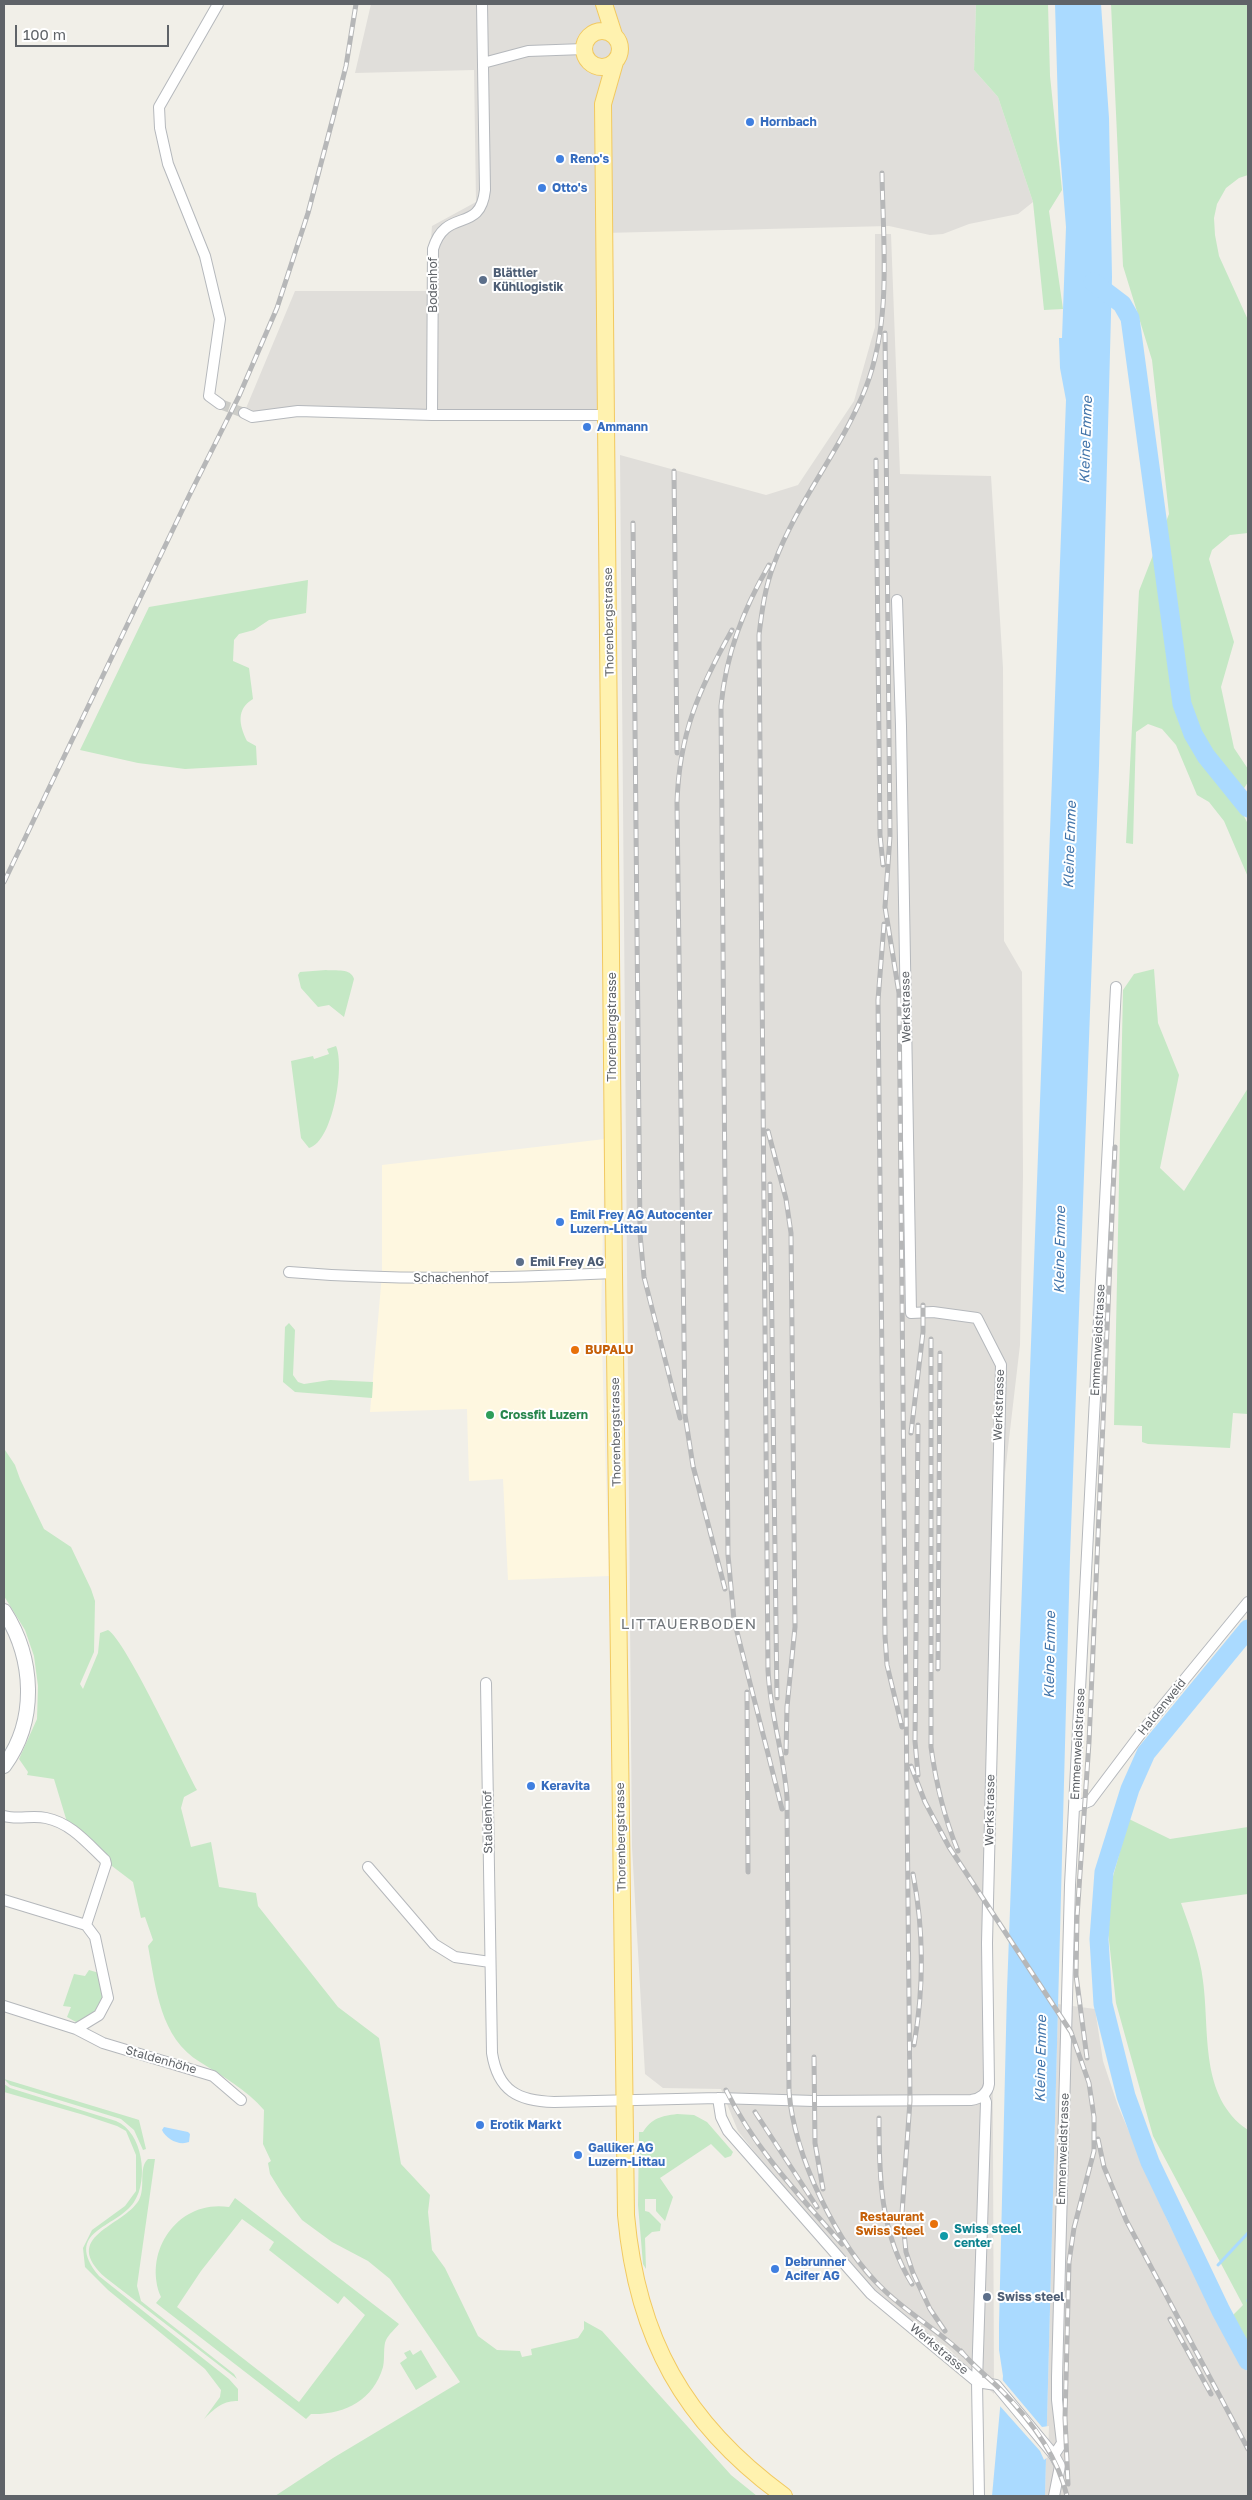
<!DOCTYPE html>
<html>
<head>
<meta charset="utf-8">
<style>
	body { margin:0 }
	#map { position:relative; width:1252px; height:2500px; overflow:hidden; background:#f1efe8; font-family:"Golos Text",sans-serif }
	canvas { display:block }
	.frame { position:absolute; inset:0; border:5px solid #5f6368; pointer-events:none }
	.scale { position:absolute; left:15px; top:25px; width:154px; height:22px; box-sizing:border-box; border:2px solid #5f6368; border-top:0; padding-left:6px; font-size:15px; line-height:18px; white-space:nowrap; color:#5f6368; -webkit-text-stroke:4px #fff; paint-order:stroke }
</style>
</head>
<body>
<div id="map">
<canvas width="1252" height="2500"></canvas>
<div class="frame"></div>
<div class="scale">100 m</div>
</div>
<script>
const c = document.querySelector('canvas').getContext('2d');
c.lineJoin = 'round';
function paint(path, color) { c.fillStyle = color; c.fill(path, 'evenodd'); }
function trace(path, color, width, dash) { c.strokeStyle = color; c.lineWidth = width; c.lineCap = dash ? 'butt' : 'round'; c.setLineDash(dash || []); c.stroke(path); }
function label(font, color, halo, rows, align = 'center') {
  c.font = font + ' "Golos Text",sans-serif'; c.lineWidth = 4; c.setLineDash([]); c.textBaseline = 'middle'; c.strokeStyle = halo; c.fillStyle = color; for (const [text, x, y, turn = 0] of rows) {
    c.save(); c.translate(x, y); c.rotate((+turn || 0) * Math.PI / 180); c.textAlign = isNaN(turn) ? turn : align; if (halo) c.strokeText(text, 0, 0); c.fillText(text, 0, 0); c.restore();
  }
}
paint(new Path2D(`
	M 605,1139 L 601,1316 L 609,1576 L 508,1580 L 503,1479 L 469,1481 L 467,1409 L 370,1412 L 382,1274 L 382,1165 Z`), '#fef7e0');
paint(new Path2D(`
	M 371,4 L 976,4 L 974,70 L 998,97 L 1033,202 L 1018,214 L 969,224 L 943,234 L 930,235 L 889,226 L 604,233 L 607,415 L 244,413 L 295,291 L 427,291 L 432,226 L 476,202 L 474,70 L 355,73 Z
	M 875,234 L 891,234 L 900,474 L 991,476 L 1003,668 L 1004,941 L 1022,972 L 1023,1176 L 1020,1345 L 1005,1473 L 992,1900 L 994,2394 L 947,2347 L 889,2307 L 775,2178 L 738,2131 L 721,2089 L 663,2088 L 645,2074 L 632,1847 L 620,455 L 766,495 L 798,485 L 854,401 L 875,327 Z
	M 1058,2004 L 1095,2009 L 1103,2061 L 1118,2106 L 1169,2224 L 1248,2373 L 1248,2496 L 1045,2496 Z`), '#e0deda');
paint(new Path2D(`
	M 976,4 L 1048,4 L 1050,76 L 1062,190 L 1049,211 L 1063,309 L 1044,310 L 1033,202 L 998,97 L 974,70 Z
	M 1111,4 L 1248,4 L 1248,175 L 1239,178 L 1226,188 L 1217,204 L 1214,218 L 1215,235 L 1219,256 L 1248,320 L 1248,533 L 1230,535 L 1212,550 L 1209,559 L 1234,642 L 1221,687 L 1234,748 L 1248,769 L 1248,782 L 1236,801 L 1248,824 L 1248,877 L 1224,821 L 1209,802 L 1197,795 L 1176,745 L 1162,729 L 1148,724 L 1136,732 L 1133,844 L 1126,843 L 1139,591 L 1169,514 L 1152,360 L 1123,266 Z
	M 308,580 L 306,613 L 269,620 L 254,630 L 239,634 L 234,640 L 233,661 L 249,668 L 253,699 C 236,709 239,725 247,741 L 256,746 L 257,765 L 185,769 L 138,763 L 80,750 L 149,607 Z
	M 1154,969 L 1158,1023 L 1179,1075 L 1160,1168 L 1184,1191 L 1248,1088 L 1248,1414 L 1233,1413 L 1230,1448 L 1148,1444 L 1142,1442 L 1142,1426 L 1114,1425 L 1123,990 L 1134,974 Z
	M 326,970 C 336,971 351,968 354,979 L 344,1017 L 329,1005 L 318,1007 L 301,988 L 298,975 L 300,972 Z
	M 336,1046 C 345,1066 333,1142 309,1148 L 301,1138 L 291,1061 L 313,1056 L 314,1059 L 329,1054 L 327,1049 Z
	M 289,1323 L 295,1330 L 293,1375 L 298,1382 L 304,1384 L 330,1380 L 373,1382 L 372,1398 L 295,1392 L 283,1382 L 285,1327 Z
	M 4,1441 L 5,1450 L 15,1465 L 20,1479 L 44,1529 L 71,1547 L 91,1589 L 95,1601 L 94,1652 L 80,1684 L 83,1689 L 98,1653 L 100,1633 L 108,1630 C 126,1641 183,1764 197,1790 L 184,1797 L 181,1808 L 191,1847 L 211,1842 L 219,1887 L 256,1893 L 258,1906 L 338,2007 L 379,2038 L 401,2164 L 430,2195 L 428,2212 L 432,2250 L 445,2268 L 478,2336 L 497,2350 L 520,2351 L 522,2357 L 532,2355 L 531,2349 L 578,2338 L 584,2329 L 584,2321 L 602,2331 L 731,2475 L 757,2496 L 275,2496 L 333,2458 L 460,2382 L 390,2279 L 368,2261 L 332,2242 L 302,2220 L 283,2195 L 270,2174 L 268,2163 L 271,2161 L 263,2144 L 264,2110 C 247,2090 222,2076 200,2062 C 160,2038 156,1988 148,1946 L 153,1940 L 145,1917 L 141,1918 L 133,1882 L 108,1863 L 67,1822 L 54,1779 L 27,1775 L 28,1772 L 19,1759 L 37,1719 L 38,1686 L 34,1656 L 25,1630 L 4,1596 Z
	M 1129,1819 L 1170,1839 L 1248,1827 L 1248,1894 L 1181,1903 C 1190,1928 1200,1955 1203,1981 C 1210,2032 1199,2097 1248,2130 L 1248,2347 L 1231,2317 L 1243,2305 L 1153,2136 L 1116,2003 L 1105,1905 Z
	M 89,1970 L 99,1973 C 108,1999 103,2016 76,2022 L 67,2017 L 71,2007 L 63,2006 L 74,1974 L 85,1976 Z
	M 4,2079 L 136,2119 L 139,2120 L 146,2149 L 143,2150 L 134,2130 L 121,2119 L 10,2085 Z
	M 4,2084 L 10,2088 L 116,2121 C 143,2132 149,2180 134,2202 C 116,2229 62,2230 99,2276 L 229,2379 L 238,2389 L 238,2401 C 223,2400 214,2409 204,2419 L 220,2397 L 221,2390 L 205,2369 L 108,2290 L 85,2267 L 83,2248 L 92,2230 L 125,2206 L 136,2191 L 136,2155 L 126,2131 L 117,2126 L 84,2115 L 4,2092 Z
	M 677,2114 L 694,2115 L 707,2122 L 733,2152 L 731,2156 L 725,2158 L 711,2144 L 660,2178 L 673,2197 L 665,2221 L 656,2211 L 656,2199 L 645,2199 L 645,2211 L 649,2212 L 661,2224 L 660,2231 L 652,2232 L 645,2238 L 646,2269 L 643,2264 L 638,2205 L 639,2132 L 643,2132 C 652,2118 661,2116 677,2114 Z
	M 148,2159 L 155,2159 L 137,2286 L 141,2301 L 234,2374 L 237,2379 L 106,2278 C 59,2236 123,2227 139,2200 C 146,2187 138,2168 148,2159 Z
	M 235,2198 L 399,2324 C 395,2329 389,2334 386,2340 C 383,2346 385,2359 383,2367 C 373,2401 344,2415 311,2414 L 306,2419 L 156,2303 L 161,2297 C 142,2252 178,2199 229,2207 ZM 242,2219 L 274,2242 L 269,2250 L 338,2304 L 344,2296 L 365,2315 L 299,2402 L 177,2307 L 201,2271 Z
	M 410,2350 L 413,2355 L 421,2350 L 437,2377 L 416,2390 L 400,2363 L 407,2358 L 404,2353 Z`), '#c5e8c5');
paint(new Path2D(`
	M 1055,4 L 1101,4 L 1109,118 L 1112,277 L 1099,766 L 1070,1557 L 1045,2496 L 992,2496 L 1003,2376 L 999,2350 L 999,2325 L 1007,1990 L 1066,400 L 1060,368 L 1059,338 L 1062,338 L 1066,227 L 1059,139 Z
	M 164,2127 L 188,2132 L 190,2134 L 189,2142 C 179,2146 166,2139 162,2130 Z`), '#aadaff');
paint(new Path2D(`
	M 1000,2377 L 1042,2427 L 1049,2426 L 1048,2457 L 1044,2460 L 1040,2451 L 999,2405 Z`), '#f1efe8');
trace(new Path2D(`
	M 1218,2265 L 1248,2233
	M 1248,2301 L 1248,2300`), '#aadaff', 3);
trace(new Path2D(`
	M 1093,282 L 1122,304 L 1130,318 L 1182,704 L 1193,734 L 1206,756 L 1248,808
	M 1248,1629 L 1146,1753 L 1130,1789 L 1104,1872 L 1099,1939 L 1103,2004 L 1126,2096 L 1150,2162 L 1221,2311 L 1248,2361`), '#aadaff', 19);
trace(new Path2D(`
	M 220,404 L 244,413`), '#ccccc8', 10, [10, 5]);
const minor = new Path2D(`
	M 218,4 L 159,107 L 160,128 L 168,164 L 205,256 L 220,319 L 209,396 L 220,404
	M 483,63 L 528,51 L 584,49
	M 244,413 L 252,417 L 298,411 L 432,415 L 607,415
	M 432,415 L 433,249 C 446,206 480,235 485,190 L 482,4
	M 289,1272 C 397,1281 505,1278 614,1273
	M 486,1683 L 492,2053 C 498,2091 518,2101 554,2102 L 718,2098 L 814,2101 L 971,2100 C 980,2099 988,2093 989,2084 L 987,1943 L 1001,1365 L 977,1318 L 933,1312 L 911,1313 L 901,726 L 897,600
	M 1075,1807 L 1090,1801 L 1148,1724 L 1248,1602
	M 4,1816 C 17,1820 32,1815 46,1818 C 71,1823 87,1843 105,1860 L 106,1864 L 86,1925
	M 368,1867 L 434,1944 L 455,1957 L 490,1962
	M 4,1900 L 86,1925 L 95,1937 L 108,1998 L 99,2015 L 76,2029
	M 4,2006 L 76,2029 L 103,2043 L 213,2076 L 241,2100
	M 718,2098 L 721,2117 L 728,2131 L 871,2294 L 977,2382
	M 977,2382 L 996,2385 L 1054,2455
	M 979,2496 L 977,2382 L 986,2102 L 983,2095
	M 1054,2496 L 1060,2466 L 1054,2455 L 1062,2443 L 1057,2400 L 1057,2377 L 1070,1885 L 1116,987`);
const tertiary = new Path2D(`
	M 4,1611 C 34,1658 38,1720 4,1766`);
const primary = new Path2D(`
	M 604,4 L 614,35
	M584 49a18 18 0 1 1 36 0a18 18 0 1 1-36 0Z
	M 615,62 L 603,104 L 614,1273 L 626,2215 C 637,2338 684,2423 784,2496`);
trace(minor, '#b5b8bc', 12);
trace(tertiary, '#b5b8bc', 16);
trace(primary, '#f2c960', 18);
trace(minor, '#fff', 10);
trace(tertiary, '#fff', 14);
trace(primary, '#fff2af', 16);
const rail = new Path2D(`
	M 882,173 C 883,244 892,319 866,387 C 842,449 797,501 774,564 C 765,587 762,610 759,635 L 768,1670 C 770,1714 784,1754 787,1798 L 789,2091 C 794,2156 837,2246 884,2290 C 909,2314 939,2331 964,2355
	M 885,333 L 890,836 L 885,907 L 899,993 L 910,2101 L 902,2213 L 906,2252 L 913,2273 L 930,2309 L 945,2331
	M 876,460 L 880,835 L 883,865
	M 674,471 L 677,753
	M 633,523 L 640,1234 L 644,1277 L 680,1418
	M 769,565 C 743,610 726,654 721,706 L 728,1555 L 734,1620 L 782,1809
	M 4,882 L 189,496 L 239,396 L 277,308 L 308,213 L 334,114 L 346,66 L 356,4
	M 884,924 L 878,1000 L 885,1636 L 887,1665 L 902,1727
	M 768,1131 L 786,1199 L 791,1233 L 795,1627 L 787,1707 L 786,1753
	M 770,1184 L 777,1698
	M 931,1339 L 931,1747 C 936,1784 944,1817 958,1851
	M 918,1425 L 915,1741 L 918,1775
	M 911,1433 L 923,1332 L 923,1305
	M 725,1589 L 693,1466 L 685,1415 L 677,803 C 679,734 699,689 732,630
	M 938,1669 L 940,1353
	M 747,1692 L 748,1872
	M 911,1766 L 925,1802 L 949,1847 L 1071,2032 L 1089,2083 L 1094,2117 L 1094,2151 L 1074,2228 L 1069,2262 L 1065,2418 L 1068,2484
	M 913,1874 C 924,1931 924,1988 914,2045
	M 814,2057 L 815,2143 L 823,2189
	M 1087,2058 L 1076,1975 L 1077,1917 L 1089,1742 L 1115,1147
	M 726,2090 C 755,2149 799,2195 842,2244
	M 755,2112 L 817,2207
	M 879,2118 C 879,2177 880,2232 912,2284
	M 1098,2139 L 1104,2167 L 1126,2220 L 1248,2449
	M 1170,2319 L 1211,2394
	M 961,2351 C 972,2365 987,2376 1000,2389 C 1030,2419 1057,2454 1067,2496`);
trace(rail, '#b6b7b8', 5);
trace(rail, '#fff', 3, [9]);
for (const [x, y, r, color] of [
	[750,122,5,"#3f7fe0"],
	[560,159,5,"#3f7fe0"],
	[542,188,5,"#3f7fe0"],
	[483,280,5,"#5c6f8a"],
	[587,427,5,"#3f7fe0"],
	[560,1222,5,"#3f7fe0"],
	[520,1262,5,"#5c6f8a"],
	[575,1350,5,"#e8710a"],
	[490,1415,5,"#2e9e5b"],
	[531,1786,5,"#3f7fe0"],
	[480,2125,5,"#3f7fe0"],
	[578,2155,5,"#3f7fe0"],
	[934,2224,5,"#e8710a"],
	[944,2236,5,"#0f9aa8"],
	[775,2269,5,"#3f7fe0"],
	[987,2297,5,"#5c6f8a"]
]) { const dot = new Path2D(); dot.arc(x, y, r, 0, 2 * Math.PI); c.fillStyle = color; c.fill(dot); trace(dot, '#fff', 2); }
label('bold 12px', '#366cbe', '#fff', [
	["Hornbach",760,122],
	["Reno's",570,159],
	["Otto's",552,188],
	["Ammann",597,427],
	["Emil Frey AG Autocenter",570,1215],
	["Luzern-Littau",570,1229],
	["Keravita",541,1786],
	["Erotik Markt",490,2125],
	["Galliker AG",588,2148],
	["Luzern-Littau",588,2162],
	["Debrunner",785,2262],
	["Acifer AG",785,2276]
], 'left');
label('bold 12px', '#4e5e75', '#fff', [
	["Blättler",493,273],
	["Kühllogistik",493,287],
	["Emil Frey AG",530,1262],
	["Swiss steel",997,2297]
], 'left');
label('12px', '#5f6368', '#fff', [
	["Bodenhof",433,285,-90],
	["Thorenbergstrasse",609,622,-91],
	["Werkstrasse",906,1007,-91],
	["Thorenbergstrasse",612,1027,-90],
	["Schachenhof",451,1278],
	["Emmenweidstrasse",1098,1340,-87],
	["Werkstrasse",999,1405,-88],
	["Thorenbergstrasse",616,1432,-91],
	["Haldenweid",1162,1707,-51],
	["Emmenweidstrasse",1078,1744,-87],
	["Werkstrasse",990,1810,-89],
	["Staldenhof",488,1822,-91],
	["Thorenbergstrasse",621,1837,-91],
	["Staldenhöhe",161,2060,16],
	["Emmenweidstrasse",1063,2149,-88],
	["Werkstrasse",939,2349,40]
]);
label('bold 12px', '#c56008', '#fff', [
	["BUPALU",585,1350],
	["Restaurant",924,2217,"right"],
	["Swiss Steel",924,2231,"right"]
], 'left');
label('bold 12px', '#27864d', '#fff', [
	["Crossfit Luzern",500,1415]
], 'left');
label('bold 12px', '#0d838f', '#fff', [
	["Swiss steel",954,2229],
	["center",954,2243]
], 'left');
label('italic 14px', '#4174aa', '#fff', [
	["Kleine Emme",1086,440,-88],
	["Kleine Emme",1070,845,-88],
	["Kleine Emme",1060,1250,-89],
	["Kleine Emme",1050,1655,-89],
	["Kleine Emme",1041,2059,-89]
]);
c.letterSpacing = '1px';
label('15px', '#70757a', '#fff', [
	["LITTAUERBODEN",689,1624]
]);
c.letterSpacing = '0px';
</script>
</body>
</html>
